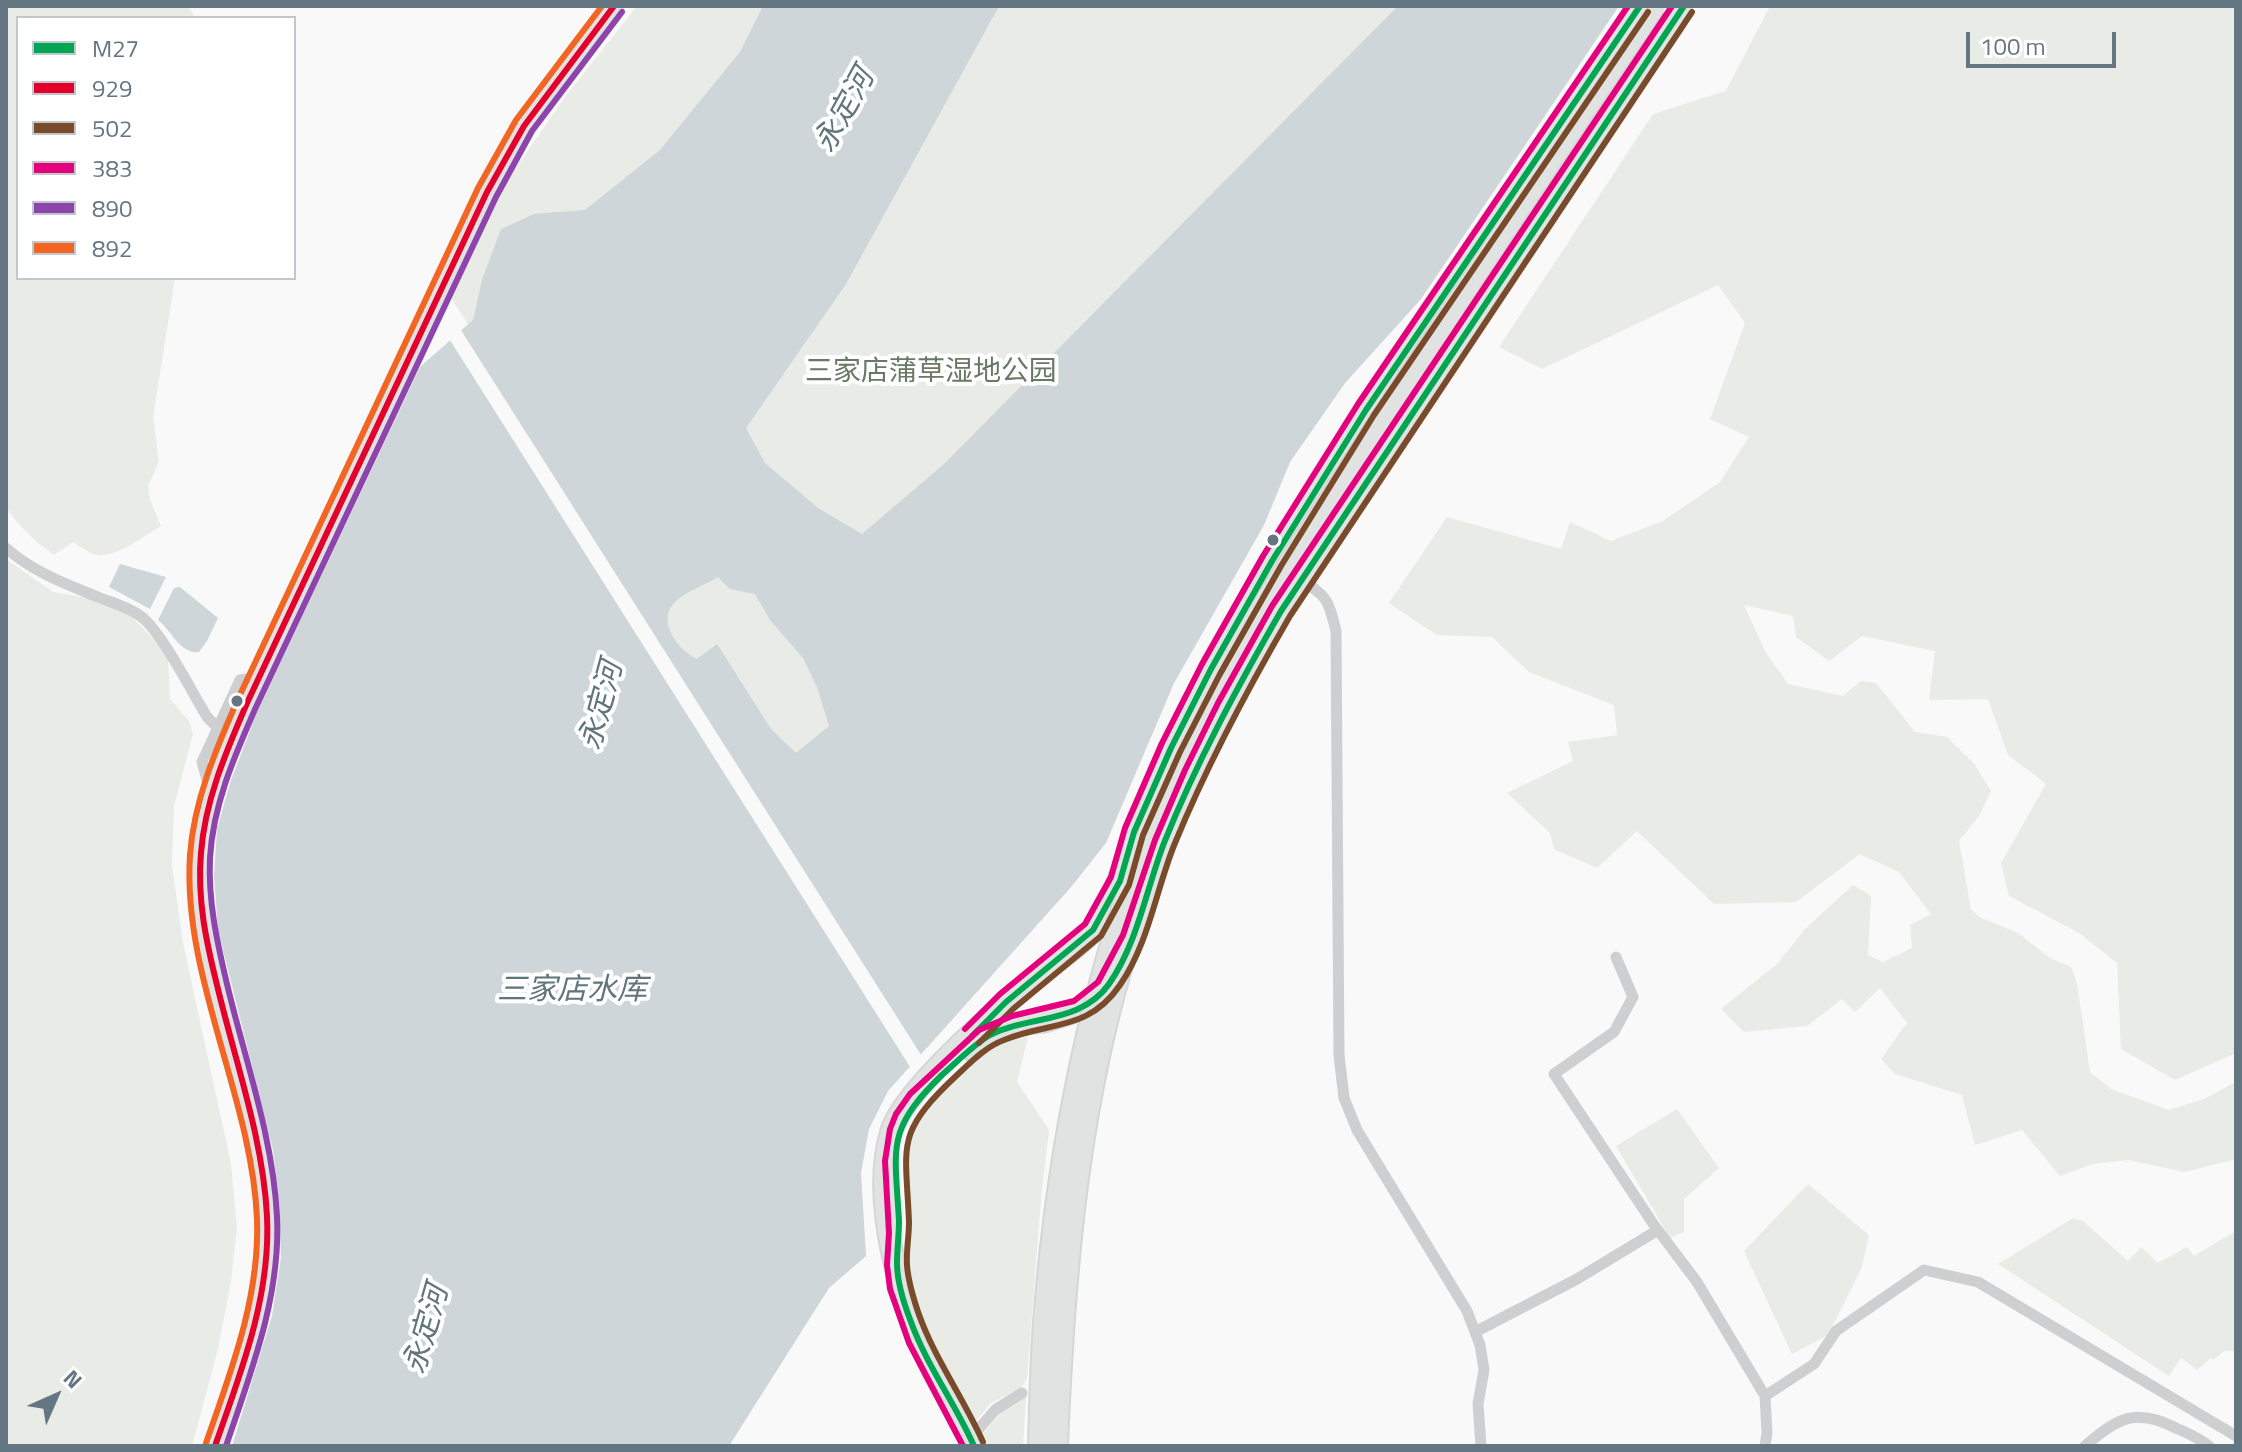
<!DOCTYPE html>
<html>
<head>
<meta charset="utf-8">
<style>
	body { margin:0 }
	#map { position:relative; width:2242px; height:1452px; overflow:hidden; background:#f9f9f9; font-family:"Titillium Web",sans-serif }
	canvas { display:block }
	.frame { position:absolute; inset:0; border:8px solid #657683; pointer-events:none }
	.legend { position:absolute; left:16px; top:16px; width:280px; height:264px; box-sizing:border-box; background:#fff; border:2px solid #c1c8cd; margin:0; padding:10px 14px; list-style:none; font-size:24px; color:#657683 }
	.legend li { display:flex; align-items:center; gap:16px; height:40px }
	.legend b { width:40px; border:2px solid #c1c8cd }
	.north { position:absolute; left:16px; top:1356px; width:80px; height:80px; -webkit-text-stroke:6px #fff; paint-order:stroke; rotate:45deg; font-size:22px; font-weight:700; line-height:32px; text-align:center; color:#657683 }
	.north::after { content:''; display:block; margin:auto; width:28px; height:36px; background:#657683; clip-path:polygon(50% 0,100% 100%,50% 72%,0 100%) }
	.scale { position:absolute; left:1966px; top:32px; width:150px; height:36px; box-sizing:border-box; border:4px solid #657683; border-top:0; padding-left:10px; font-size:24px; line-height:28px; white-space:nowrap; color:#657683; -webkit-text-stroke:6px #fff; paint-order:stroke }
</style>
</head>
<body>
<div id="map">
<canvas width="2242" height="1452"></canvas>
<div class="frame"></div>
<ul class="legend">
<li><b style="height:10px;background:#00a651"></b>M27</li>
<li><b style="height:10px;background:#e4002b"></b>929</li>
<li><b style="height:10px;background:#7a4b2a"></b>502</li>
<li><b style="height:10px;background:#e5007d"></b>383</li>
<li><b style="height:10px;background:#8e44ad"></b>890</li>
<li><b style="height:10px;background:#f26522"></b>892</li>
</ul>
<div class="north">N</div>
<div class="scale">100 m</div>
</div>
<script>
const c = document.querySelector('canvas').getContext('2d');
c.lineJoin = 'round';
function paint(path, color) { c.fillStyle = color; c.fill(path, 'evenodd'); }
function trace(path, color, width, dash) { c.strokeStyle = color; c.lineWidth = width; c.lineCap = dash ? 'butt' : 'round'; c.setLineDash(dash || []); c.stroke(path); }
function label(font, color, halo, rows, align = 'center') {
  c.font = font + ' "Titillium Web","Noto Sans SC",sans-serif'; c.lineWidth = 8; c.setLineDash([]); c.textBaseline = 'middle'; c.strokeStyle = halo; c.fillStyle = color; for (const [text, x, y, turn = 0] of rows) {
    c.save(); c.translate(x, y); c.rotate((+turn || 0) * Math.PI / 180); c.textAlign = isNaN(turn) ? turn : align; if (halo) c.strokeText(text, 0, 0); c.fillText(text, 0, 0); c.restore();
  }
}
paint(new Path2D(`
	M 6,6 L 189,6 L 195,18 L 18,18 L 18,278 L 175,278 L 153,418 L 159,462 L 148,486 L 150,500 L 161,526 C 146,535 114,559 96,555 C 89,553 80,546 73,542 L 54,555 C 35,541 19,527 6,507 Z
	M 637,6 L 1619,6 L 1421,299 L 1345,383 L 1290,462 L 1264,525 L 1174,683 L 1106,843 L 1071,887 L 927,1048 L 450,296 L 508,179 L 568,93 Z
	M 1770,6 L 2236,6 L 2236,1053 L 2175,1080 L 2121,1049 L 2117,963 L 2079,933 L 2009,896 L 2001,863 L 2046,784 L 2008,755 L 1988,699 L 1929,700 L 1935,651 L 1862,636 L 1829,661 L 1796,637 L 1793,616 L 1744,605 L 1766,653 L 1788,684 L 1843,696 L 1861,681 L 1876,683 L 1915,732 L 1947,737 L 1975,765 L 1991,791 L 1979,816 L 1959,841 L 1971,909 L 1979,917 L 2018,933 L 2050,958 L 2071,967 L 2077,983 L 2090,1072 L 2111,1089 L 2169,1110 L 2204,1099 L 2236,1082 L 2236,1159 L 2185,1172 L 2128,1160 L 2093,1164 L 2060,1176 L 2022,1130 L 1975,1145 L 1962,1095 L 1895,1074 L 1881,1059 L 1907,1023 L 1880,988 L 1855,1012 L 1842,999 L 1807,1026 L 1744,1032 L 1721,1009 L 1777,964 L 1805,929 L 1853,885 L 1871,896 L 1868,955 L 1883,962 L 1912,948 L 1910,925 L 1931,914 L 1899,872 L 1860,854 L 1796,902 L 1714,904 L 1637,831 L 1597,868 L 1554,849 L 1550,833 L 1507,793 L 1573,761 L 1568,742 L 1617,735 L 1614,705 L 1529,672 L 1492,637 L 1437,635 L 1389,603 L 1447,517 L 1561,549 L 1570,522 L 1611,541 L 1663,521 L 1720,482 L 1749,437 L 1710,419 L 1745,323 L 1718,285 L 1542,369 L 1499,347 L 1653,114 L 1726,91 Z
	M 6,559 L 53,592 L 114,603 L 138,623 L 159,645 L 168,658 L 170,699 L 189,721 L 193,734 L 174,806 L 172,865 L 183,943 L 231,1164 L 237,1228 L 231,1281 L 218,1349 L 192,1446 L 6,1446 Z
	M 1028,1037 L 1017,1082 L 1049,1130 L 1041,1199 L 1027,1379 L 1021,1388 L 990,1404 L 975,1422 C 950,1376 923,1330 911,1277 C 905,1248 908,1215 907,1186 C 907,1168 902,1142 910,1125 C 919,1104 941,1093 957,1078 C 980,1054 994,1039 1028,1037 Z
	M 1677,1109 L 1719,1168 L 1684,1199 L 1684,1232 L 1670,1238 L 1616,1146 Z
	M 1808,1184 L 1869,1235 L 1862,1267 L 1828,1335 L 1792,1354 L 1744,1251 Z
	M 2073,1218 L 2083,1221 L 2128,1261 L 2141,1247 L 2158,1263 L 2187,1247 L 2194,1256 L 2234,1232 L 2236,1233 L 2236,1351 L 2224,1351 L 2213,1360 L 2211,1358 L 2197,1370 L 2181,1358 L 2169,1376 L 1998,1264 Z
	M 1026,1397 L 1023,1446 L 989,1446 L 982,1435 L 1004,1409 Z`), '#e8ebe6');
paint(new Path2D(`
	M 763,6 L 999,6 L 846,284 L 746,428 L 765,463 L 818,508 L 862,534 L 944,464 L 1398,6 L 1619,6 L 1421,299 L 1345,383 L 1290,462 L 1264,525 L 1174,683 L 1106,843 L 1071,887 L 888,1091 L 869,1129 L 861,1173 L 866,1256 L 829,1288 L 729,1446 L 232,1446 L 272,1316 L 281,1257 L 279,1200 L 273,1150 L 218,930 L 214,876 L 217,829 L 230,783 L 257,712 L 420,367 L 473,320 L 482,280 L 501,229 L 534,214 L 585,210 L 660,150 L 740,52 ZM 718,577 L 730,589 L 755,594 L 770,620 L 803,658 L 817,687 L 829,726 L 796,753 L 771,729 L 717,644 L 697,659 C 679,651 656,622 674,603 C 684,592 705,585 718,577 Z
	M 120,564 L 166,577 L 150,609 L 109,587 Z
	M 180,587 L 218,618 L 207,641 L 199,652 C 181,655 171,630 158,620 L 174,588 Z`), '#ced6d9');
paint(new Path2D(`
	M 459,327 L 923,1058 L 912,1070 L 448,337 Z`), '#f9f9f9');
const primary = new Path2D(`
	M 215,1446 C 236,1385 260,1324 266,1259 C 272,1201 256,1142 242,1086 C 228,1029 213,972 201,914 C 194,827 212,782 247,703 L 487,192 L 524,126 L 614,6`);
const highway = new Path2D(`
	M 972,1050 L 983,1039 L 1008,1026 L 1046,1021 L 1076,1011 L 1104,991
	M 974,1446 C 964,1420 946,1397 933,1371 C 902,1306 870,1204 891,1132 C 904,1088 1005,1003 1042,972 C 1059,959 1082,945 1094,928 C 1117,898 1123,861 1137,826 C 1168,753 1203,682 1243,612 C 1361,402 1505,206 1640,6`);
trace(primary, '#d5d6d7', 22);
trace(highway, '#d5d6d6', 24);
trace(new Path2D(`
	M 6,548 C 33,572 66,584 98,597 C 113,603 131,608 143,618 C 163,635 192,692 207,717 L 218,728
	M 1300,579 C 1328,597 1328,599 1336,631 L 1339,1055 L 1344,1098 L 1357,1130 L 1467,1311 L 1480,1345 L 1484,1370 L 1478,1404 L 1481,1446
	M 210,790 L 202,762 L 240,680 L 260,677
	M 1616,957 L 1633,997 L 1614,1032 L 1554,1074 L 1654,1225 L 1697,1282 L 1765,1396 L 1767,1433 L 1765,1446
	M 1475,1332 L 1577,1279 L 1658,1230
	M 1765,1396 L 1814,1364 L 1836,1331 L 1924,1270 L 1978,1282 L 2236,1436
	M 971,1438 L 995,1410 L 1022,1393
	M 2085,1446 C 2118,1418 2135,1407 2176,1428 C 2187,1433 2199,1438 2209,1446`), '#cecfd0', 11);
trace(primary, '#e1e2e2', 18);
trace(highway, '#e1e2e2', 20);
const highwayBridge = new Path2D(`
	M 1039,1446 C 1040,1401 1041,1355 1045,1310 C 1058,1150 1089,991 1146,840 C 1200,696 1284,570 1367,441 C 1462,295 1557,150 1655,6
	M 1057,1446 C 1064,1272 1078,1096 1133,930 C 1169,823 1215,719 1274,623 C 1315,557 1359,493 1402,428 C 1495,287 1589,146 1684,6`);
trace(highwayBridge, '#d5d6d6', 24, []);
trace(highwayBridge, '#e1e2e2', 20);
trace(new Path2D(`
	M 972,1036 L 1006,1002 L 1093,930 L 1120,881 L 1134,832 L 1171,748 L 1211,669 L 1272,561 L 1366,410 L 1640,6
	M 974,1446 C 955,1403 927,1366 911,1322 C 904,1304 897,1283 897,1263 C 897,1249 899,1235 899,1221 C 895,1147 885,1130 943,1074 C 958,1061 973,1045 990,1035 C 1029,1015 1081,1024 1109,984 C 1138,942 1146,890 1164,843 C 1196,763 1238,686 1281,611 L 1684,6`), '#00a651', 6);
trace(new Path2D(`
	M 215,1446 C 241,1372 271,1296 267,1216 C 263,1138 235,1061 217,985 C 206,941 197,899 201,853 C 205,800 226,752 247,703 L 487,192 L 524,126 L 614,6`), '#e4002b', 6);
trace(new Path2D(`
	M 979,1043 L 1013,1009 L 1101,936 L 1129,885 L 1143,835 L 1180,752 L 1220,674 L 1281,566 L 1374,415 L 1648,12
	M 983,1442 C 963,1397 934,1358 918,1312 C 913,1297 908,1281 907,1265 C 906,1251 909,1237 909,1222 C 906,1145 894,1134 956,1076 C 970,1063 985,1047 1004,1040 C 1049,1021 1088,1032 1120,985 C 1149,943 1156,889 1175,843 C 1207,765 1247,690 1290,616 L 1692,12`), '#7a4b2a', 6);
trace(new Path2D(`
	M 965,1029 L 1000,994 L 1085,924 L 1111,877 L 1125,828 L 1162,743 L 1202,664 L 1263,556 L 1358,404 L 1628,6
	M 963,1446 L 909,1343 L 890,1289 L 887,1265 L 889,1233 L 885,1161 L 890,1129 L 896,1114 L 910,1094 L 979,1030 L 1012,1016 L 1074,1001 L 1098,982 L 1123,935 L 1155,840 L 1185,770 L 1218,703 L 1272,606 L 1672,6`), '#e5007d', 6);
trace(new Path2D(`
	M 226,1446 C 251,1372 281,1296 277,1216 C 273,1137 245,1060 227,984 C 217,942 208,901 210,858 C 213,804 235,755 256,707 L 496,197 L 532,131 L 622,12`), '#8e44ad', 6);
trace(new Path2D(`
	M 206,1443 C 231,1371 260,1297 257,1219 C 252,1097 182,977 190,855 C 194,800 216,749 238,699 L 478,188 L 516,120 L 602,6`), '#f26522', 6);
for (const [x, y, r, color] of [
	[1273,540,7,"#657683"],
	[237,701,7,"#657683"]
]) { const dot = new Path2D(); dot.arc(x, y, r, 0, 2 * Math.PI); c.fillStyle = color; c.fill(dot); trace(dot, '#fff', 3); }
label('28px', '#687a64', '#fff', [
	["三家店蒲草湿地公园",931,373]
]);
label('italic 30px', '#60757c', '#fff', [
	["永定河",846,111,-61],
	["永定河",603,706,-75],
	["三家店水库",572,992],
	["永定河",428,1330,-74]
]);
</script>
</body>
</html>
